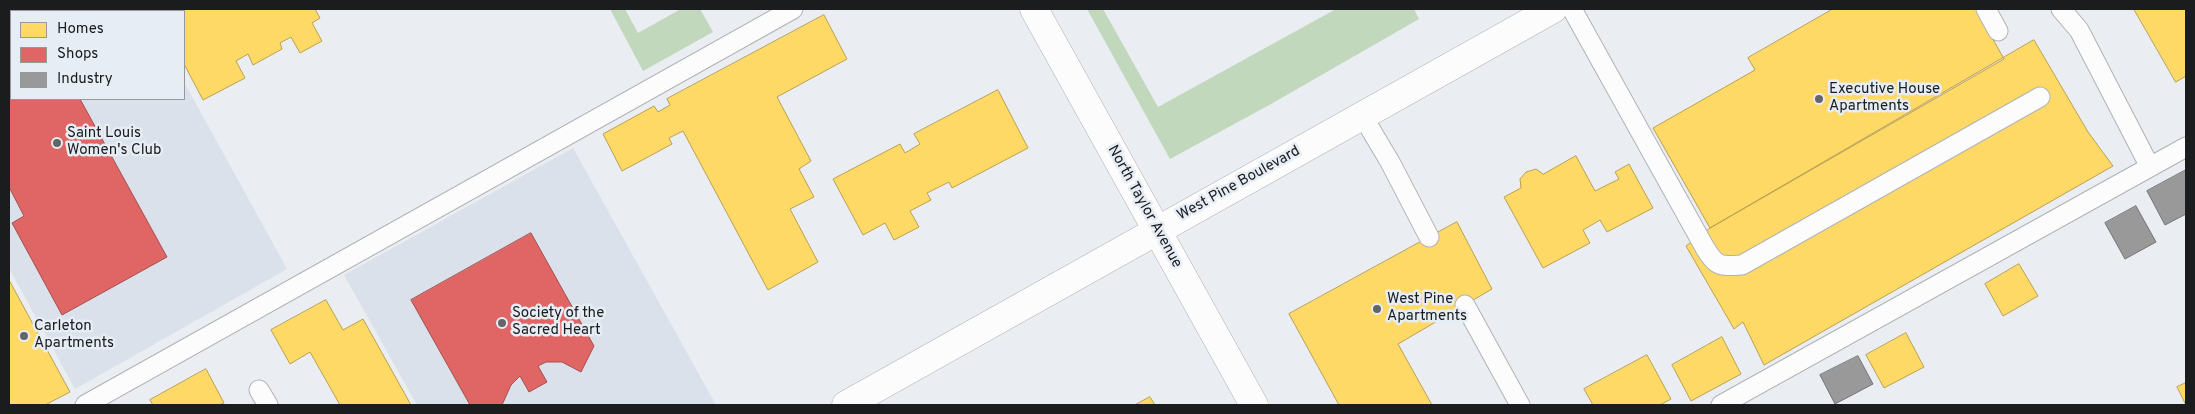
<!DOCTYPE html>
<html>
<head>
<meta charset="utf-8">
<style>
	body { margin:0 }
	#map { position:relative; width:2195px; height:414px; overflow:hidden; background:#eaedf1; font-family:Overpass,sans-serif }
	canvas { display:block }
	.frame { position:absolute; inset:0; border:10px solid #1a1c1e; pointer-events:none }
	.legend { position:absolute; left:10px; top:10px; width:175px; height:90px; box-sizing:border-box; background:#e7edf4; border:1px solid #95999e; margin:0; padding:6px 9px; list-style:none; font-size:15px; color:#1a1c1e }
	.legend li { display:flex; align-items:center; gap:10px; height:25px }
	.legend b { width:25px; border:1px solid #95999e }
</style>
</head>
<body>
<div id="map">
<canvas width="2195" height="414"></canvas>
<div class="frame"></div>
<ul class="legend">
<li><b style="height:14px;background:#ffd966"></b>Homes</li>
<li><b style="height:14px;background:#e06666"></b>Shops</li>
<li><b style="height:14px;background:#999"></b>Industry</li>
</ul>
</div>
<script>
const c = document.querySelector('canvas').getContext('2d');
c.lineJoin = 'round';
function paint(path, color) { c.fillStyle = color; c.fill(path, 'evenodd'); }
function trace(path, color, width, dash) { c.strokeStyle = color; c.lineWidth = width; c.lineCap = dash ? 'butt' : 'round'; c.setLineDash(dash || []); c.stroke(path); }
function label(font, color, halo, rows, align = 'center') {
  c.font = font + ' Overpass,sans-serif'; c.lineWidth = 5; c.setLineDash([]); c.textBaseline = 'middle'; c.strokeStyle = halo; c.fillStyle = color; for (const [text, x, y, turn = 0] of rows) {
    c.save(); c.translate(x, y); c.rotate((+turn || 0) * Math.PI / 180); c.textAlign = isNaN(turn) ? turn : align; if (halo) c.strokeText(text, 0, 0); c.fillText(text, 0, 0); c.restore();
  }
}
paint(new Path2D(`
	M 9,9 L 143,9 L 145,11 L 11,11 L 11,99 L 184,99 L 184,82 L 287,269 L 75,389 L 9,268 Z
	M 573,148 L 716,405 L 417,405 L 344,275 Z`), '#dae1ea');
paint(new Path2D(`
	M 610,9 L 625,9 L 638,33 L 681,9 L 700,9 L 713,32 L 643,71 Z
	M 1087,9 L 1103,9 L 1158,107 L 1336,9 L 1414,9 L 1419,19 L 1271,104 L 1170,159 Z`), '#c1d8bc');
const homes = new Path2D(`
	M 144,9 L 315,9 L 320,18 L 312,23 L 322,41 L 300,53 L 291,37 L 280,43 L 282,49 L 253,65 L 248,54 L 236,61 L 245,78 L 203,100 L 184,64 L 184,11 L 145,11 Z
	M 1833,9 L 1976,9 L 2004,59 L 1710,228 L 1653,128 L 1755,70 L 1748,58 Z
	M 2134,9 L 2186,9 L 2186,76 L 2176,82 Z
	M 824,15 L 847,59 L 777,97 L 811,161 L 799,169 L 814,197 L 790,209 L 818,262 L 768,290 L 683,131 L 669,138 L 672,144 L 622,171 L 603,134 L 654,106 L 658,112 L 670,105 L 667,99 Z
	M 2034,40 L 2088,132 L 2113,166 L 1764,365 L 1743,322 L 1734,329 L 1686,246 L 1710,228 Z
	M 998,90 L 1028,148 L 952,188 L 949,182 L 927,193 L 931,200 L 910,211 L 919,227 L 894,240 L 885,223 L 863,235 L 833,179 L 900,144 L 905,153 L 920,144 L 914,134 Z
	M 1576,156 L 1595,191 L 1619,179 L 1615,172 L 1629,164 L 1653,208 L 1607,232 L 1600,220 L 1583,230 L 1590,243 L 1543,268 L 1504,197 L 1521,188 L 1520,179 L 1526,172 L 1536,169 L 1543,174 Z
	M 1457,222 L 1492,289 L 1398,344 L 1432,405 L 1339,405 L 1289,314 Z
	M 2019,264 L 2038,296 L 2003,316 L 1985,284 Z
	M 9,280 L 70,392 L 45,405 L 9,405 Z
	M 326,300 L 343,330 L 363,319 L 411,405 L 340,405 L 310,352 L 290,364 L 271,330 Z
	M 1906,333 L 1924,367 L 1884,388 L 1866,355 Z
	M 1722,337 L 1741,374 L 1691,401 L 1672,365 Z
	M 1647,355 L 1671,399 L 1660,405 L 1593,405 L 1584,389 Z
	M 206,369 L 224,403 L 219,405 L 153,405 L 150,400 Z
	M 2186,383 L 2186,405 L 2177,387 Z
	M 1150,397 L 1155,405 L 1135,405 Z`);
paint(homes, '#ffd966');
trace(homes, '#baa050', 1);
const shops = new Path2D(`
	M 11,41 L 11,99 L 80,99 L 167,257 L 62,315 L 12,223 L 24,216 L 9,187 L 9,42 Z
	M 531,233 L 594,346 L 581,372 L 562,362 L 546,362 L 538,366 L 547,382 L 529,392 L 520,376 L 511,385 L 502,405 L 470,405 L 411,300 Z`);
paint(shops, '#e06666');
trace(shops, '#a55050', 1);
const industry = new Path2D(`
	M 2186,170 L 2186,214 L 2165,225 L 2147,191 Z
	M 2136,206 L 2156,242 L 2125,259 L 2105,223 Z
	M 1858,356 L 1873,384 L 1835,404 L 1820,375 Z`);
paint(industry, '#999');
trace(industry, '#737474', 1);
const lane = new Path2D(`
	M 1572,9 L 1705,248 C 1717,268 1721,266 1742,265 L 2040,97
	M 1986,9 L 1998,31
	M 2061,9 L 2079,30 L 2150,167
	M 1362,115 L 1390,162 L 1429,237
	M 1465,305 L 1520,405
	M 259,390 L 268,405
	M 85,405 L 793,9
	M 1721,405 L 2186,147`);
const street = new Path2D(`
	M 846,405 L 1553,9`);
const secondary = new Path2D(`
	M 1034,9 L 1254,405`);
trace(lane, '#b0b2b4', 21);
trace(street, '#b0b2b4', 29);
trace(secondary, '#b0b2b4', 29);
trace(lane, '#fcfcfd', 19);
trace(street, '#fcfcfd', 28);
trace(secondary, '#fcfcfd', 28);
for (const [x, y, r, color] of [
	[1819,99,5,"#636568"],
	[57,143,5,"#636568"],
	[1377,309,5,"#636568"],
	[502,323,5,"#636568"],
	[24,336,5,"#636568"]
]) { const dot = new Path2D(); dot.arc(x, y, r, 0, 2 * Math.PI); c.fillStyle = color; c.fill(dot); trace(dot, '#e7edf4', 2); }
label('15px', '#1a1c1e', '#e7edf4', [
	["Executive House",1829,90],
	["Apartments",1829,107],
	["Saint Louis",67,134],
	["Women's Club",67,151],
	["West Pine",1387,300],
	["Apartments",1387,317],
	["Society of the",512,314],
	["Sacred Heart",512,331],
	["Carleton",34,327],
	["Apartments",34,344]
], 'left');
label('15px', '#1a1c1e', '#e7edf4', [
	["West Pine Boulevard",1239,184,-29],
	["North Taylor Avenue",1144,207,61]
]);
</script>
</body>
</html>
